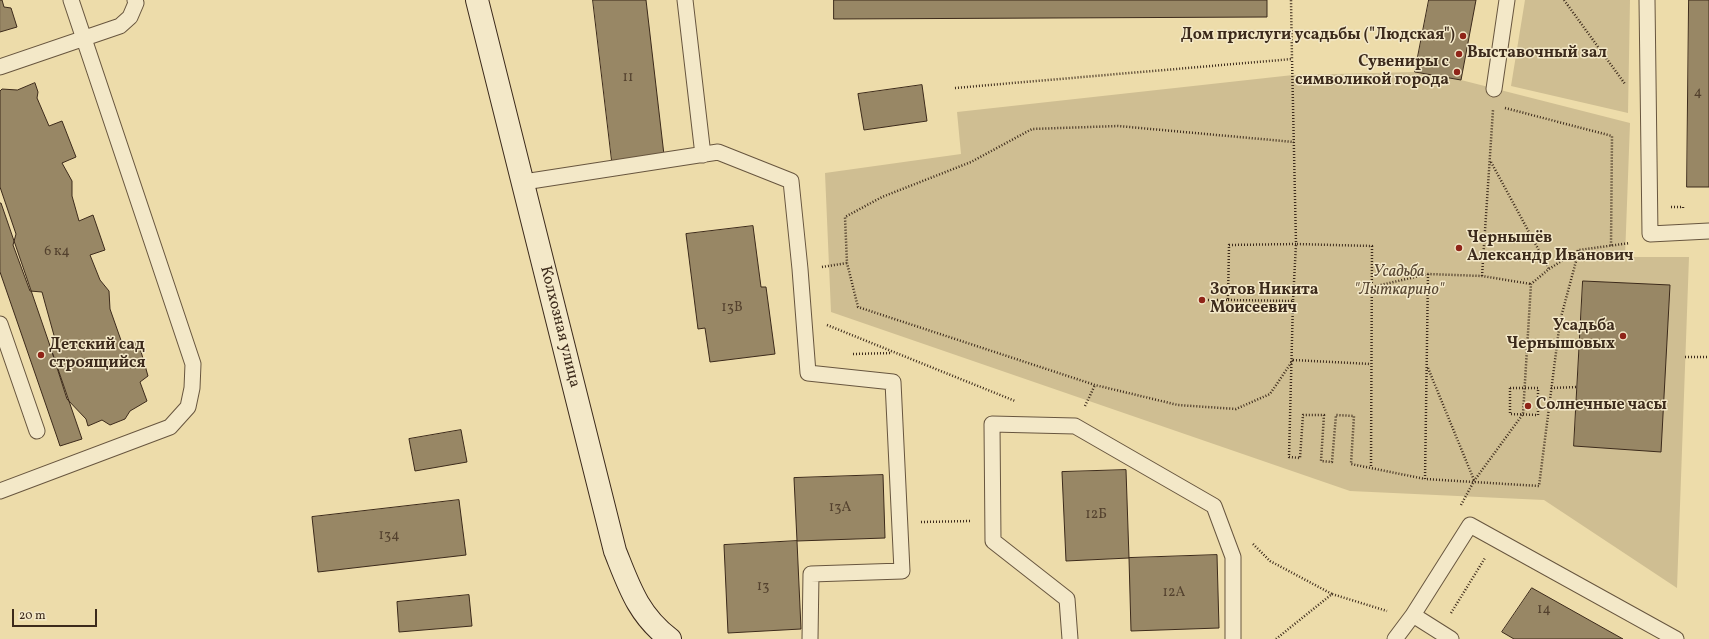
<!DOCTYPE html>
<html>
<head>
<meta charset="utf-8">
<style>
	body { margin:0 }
	#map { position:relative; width:1709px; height:639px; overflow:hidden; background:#eddcaa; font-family:Vollkorn,serif }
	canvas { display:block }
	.scale { position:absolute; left:12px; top:609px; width:85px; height:18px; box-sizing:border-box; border:2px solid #3c2a1b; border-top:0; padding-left:5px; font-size:12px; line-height:14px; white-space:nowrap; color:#3c2a1b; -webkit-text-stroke:3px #f3e8c8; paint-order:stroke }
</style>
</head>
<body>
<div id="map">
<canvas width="1709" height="639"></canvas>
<div class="scale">20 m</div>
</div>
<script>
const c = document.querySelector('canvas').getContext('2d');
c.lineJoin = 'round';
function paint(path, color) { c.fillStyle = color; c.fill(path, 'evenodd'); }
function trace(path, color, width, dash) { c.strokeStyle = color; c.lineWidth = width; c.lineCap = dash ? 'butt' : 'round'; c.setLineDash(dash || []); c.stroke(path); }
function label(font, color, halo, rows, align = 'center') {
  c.font = font + ' Vollkorn,serif'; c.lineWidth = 3; c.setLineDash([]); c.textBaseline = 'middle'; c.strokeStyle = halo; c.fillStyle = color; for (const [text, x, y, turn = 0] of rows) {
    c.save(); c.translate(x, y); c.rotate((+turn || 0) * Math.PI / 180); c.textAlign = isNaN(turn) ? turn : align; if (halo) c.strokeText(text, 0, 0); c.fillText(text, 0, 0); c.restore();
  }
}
paint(new Path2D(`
	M 1525,0 L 1630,0 L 1628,113 L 1511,86 Z
	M 1415,72 L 1461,80 L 1630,123 L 1625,257 L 1689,257 L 1677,588 L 1544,500 L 1350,491 L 831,312 L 825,173 L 961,154 L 957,112 L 1293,75 Z`), '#cfbe92');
const building = new Path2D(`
	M 0,0 L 2,0 L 4,7 L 11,8 L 17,27 L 0,32 Z
	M 593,0 L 646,0 L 664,155 L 612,161 Z
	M 834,0 L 1267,0 L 1267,17 L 834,19 Z
	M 1429,0 L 1476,0 L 1461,80 L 1415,72 Z
	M 1689,0 L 1709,0 L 1709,187 L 1687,187 Z
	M 35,83 L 38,92 L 37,98 L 49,126 L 62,121 L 76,157 L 62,163 L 72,181 L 72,196 L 79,221 L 93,215 L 105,250 L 90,255 L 100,280 L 109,291 L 110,309 L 123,346 L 138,341 L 148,376 L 140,382 L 147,401 L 130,411 L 125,419 L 110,425 L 102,420 L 88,426 L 86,419 L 67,399 L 52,352 L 55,339 L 45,303 L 42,292 L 30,291 L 13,245 L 16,234 L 0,187 L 0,91 L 2,89 L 17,90 Z
	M 922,85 L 927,121 L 864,130 L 858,94 Z
	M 0,203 L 1,203 L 82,439 L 60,446 L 57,437 L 0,272 Z
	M 753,226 L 761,287 L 766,287 L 775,354 L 710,362 L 705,328 L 698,329 L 686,234 Z
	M 1583,281 L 1670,285 L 1661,452 L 1574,446 Z
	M 461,430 L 467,462 L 415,471 L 409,439 Z
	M 1126,470 L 1129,558 L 1066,561 L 1062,472 Z
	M 883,475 L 885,538 L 797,541 L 794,478 Z
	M 459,500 L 466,555 L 318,572 L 312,517 Z
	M 797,541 L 801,629 L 728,633 L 724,545 Z
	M 1217,555 L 1219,628 L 1131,631 L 1129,558 Z
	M 1532,588 L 1623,639 L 1514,639 L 1502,632 Z
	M 469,595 L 472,626 L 399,632 L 397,602 Z`);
paint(building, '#988765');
trace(building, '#3c2a1b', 1);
const lane = new Path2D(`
	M 685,0 L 703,155
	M 1647,0 L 1650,234 L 1709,231
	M 0,67 L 120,26 L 130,17 L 136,3 L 135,0
	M 1494,89 L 1507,0
	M 524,182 L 718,152 L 791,181 L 800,269 L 808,373 L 893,382 L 902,571 L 811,574 L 810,639
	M 0,324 L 37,431
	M 0,491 L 170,427 L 188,407 L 192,388 L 193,364 L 71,0
	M 1413,615 L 1451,639
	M 1070,639 L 1067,599 L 993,541 L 992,424 L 1075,426 L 1214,506 L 1233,557 L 1233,639
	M 1395,639 L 1413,615 L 1470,525 L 1676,639`);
const secondary = new Path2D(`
	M 477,0 L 615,551 C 629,586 638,615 670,639`);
trace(lane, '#68563f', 17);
trace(secondary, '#3c2a1b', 24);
trace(new Path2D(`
	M 1564,0 L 1625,84
	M 955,88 L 1292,59 L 1291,0
	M 1505,108 L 1612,136 L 1611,246
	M 1491,162 L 1549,269
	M 1671,207 L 1683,207 L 1683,210
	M 822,267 L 847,263
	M 1428,274 L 1425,479 L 1539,486 L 1560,321 L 1579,250
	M 1482,276 L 1493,110
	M 1372,287 L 1428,274 L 1482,276 L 1531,284
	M 1202,300 L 1228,300 L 1229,245 L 1296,244 L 1292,59
	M 1228,300 L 1293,301 L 1296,244 L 1372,246 L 1371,468
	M 1293,301 L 1289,457 L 1300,458 L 1303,415 L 1324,415 L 1321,461 L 1332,462 L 1336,415 L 1354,416 L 1351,464 L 1425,479
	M 827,325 L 1015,401
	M 853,354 L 892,353
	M 1685,357 L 1709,357
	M 1293,360 L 1270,394 L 1236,409 L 1178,405 L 1095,385 L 858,307 L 847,263 L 845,217 L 882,197 L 971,162 L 1032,129 L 1118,126 L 1294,142
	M 1293,360 L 1371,364
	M 1428,368 L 1474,480
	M 1510,388 L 1538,388 L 1538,415 L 1510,414 Z
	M 1551,388 L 1577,387
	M 1085,406 L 1095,385
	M 1461,505 L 1474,481 L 1523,414 L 1531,284 L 1549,269 L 1579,250 L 1630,243
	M 921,522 L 972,521
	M 1253,544 L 1270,561 L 1332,594
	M 1451,613 L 1485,558
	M 1276,639 L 1332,594 L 1387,611`), '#3c2a1b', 2.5, [1, 2]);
trace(lane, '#f3e8c8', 15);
trace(secondary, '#f3e8c8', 22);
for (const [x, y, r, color] of [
	[1463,36,4,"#8f2418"],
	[1459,54,4,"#8f2418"],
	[1457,72,4,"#8f2418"],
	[1459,248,4,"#8f2418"],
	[1202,300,4,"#8f2418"],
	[1623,336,4,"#8f2418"],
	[41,355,4,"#8f2418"],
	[1528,406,4,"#8f2418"]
]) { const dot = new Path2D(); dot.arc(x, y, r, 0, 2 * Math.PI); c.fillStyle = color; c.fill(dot); trace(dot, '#f3e8c8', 1.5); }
label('14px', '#53412e', null, [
	["11",628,78],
	["4",1698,93],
	["6 к4",57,252],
	["13В",732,308],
	["13А",840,508],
	["12Б",1096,515],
	["134",389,536],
	["13",763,587],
	["12А",1174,593],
	["14",1544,610]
]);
label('bold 16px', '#3c2a1b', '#f3e8c8', [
	["Дом прислуги усадьбы (\"Людская\")",1455,36,"right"],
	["Выставочный зал",1467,54],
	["Сувениры с",1449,63,"right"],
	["символикой города",1449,81,"right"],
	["Чернышёв",1467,239],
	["Александр Иванович",1467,257],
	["Зотов Никита",1210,291],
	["Моисеевич",1210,309],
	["Усадьба",1615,327,"right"],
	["Чернышовых",1615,345,"right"],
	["Детский сад",49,346],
	["строящийся",49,364],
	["Солнечные часы",1536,406]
], 'left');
label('italic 16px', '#594833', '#f3e8c8', [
	["Усадьба",1399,273],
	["\"Лыткарино\"",1399,291]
]);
label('16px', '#3c2a1b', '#f3e8c8', [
	["Колхозная улица",559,327,76]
]);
</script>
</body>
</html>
